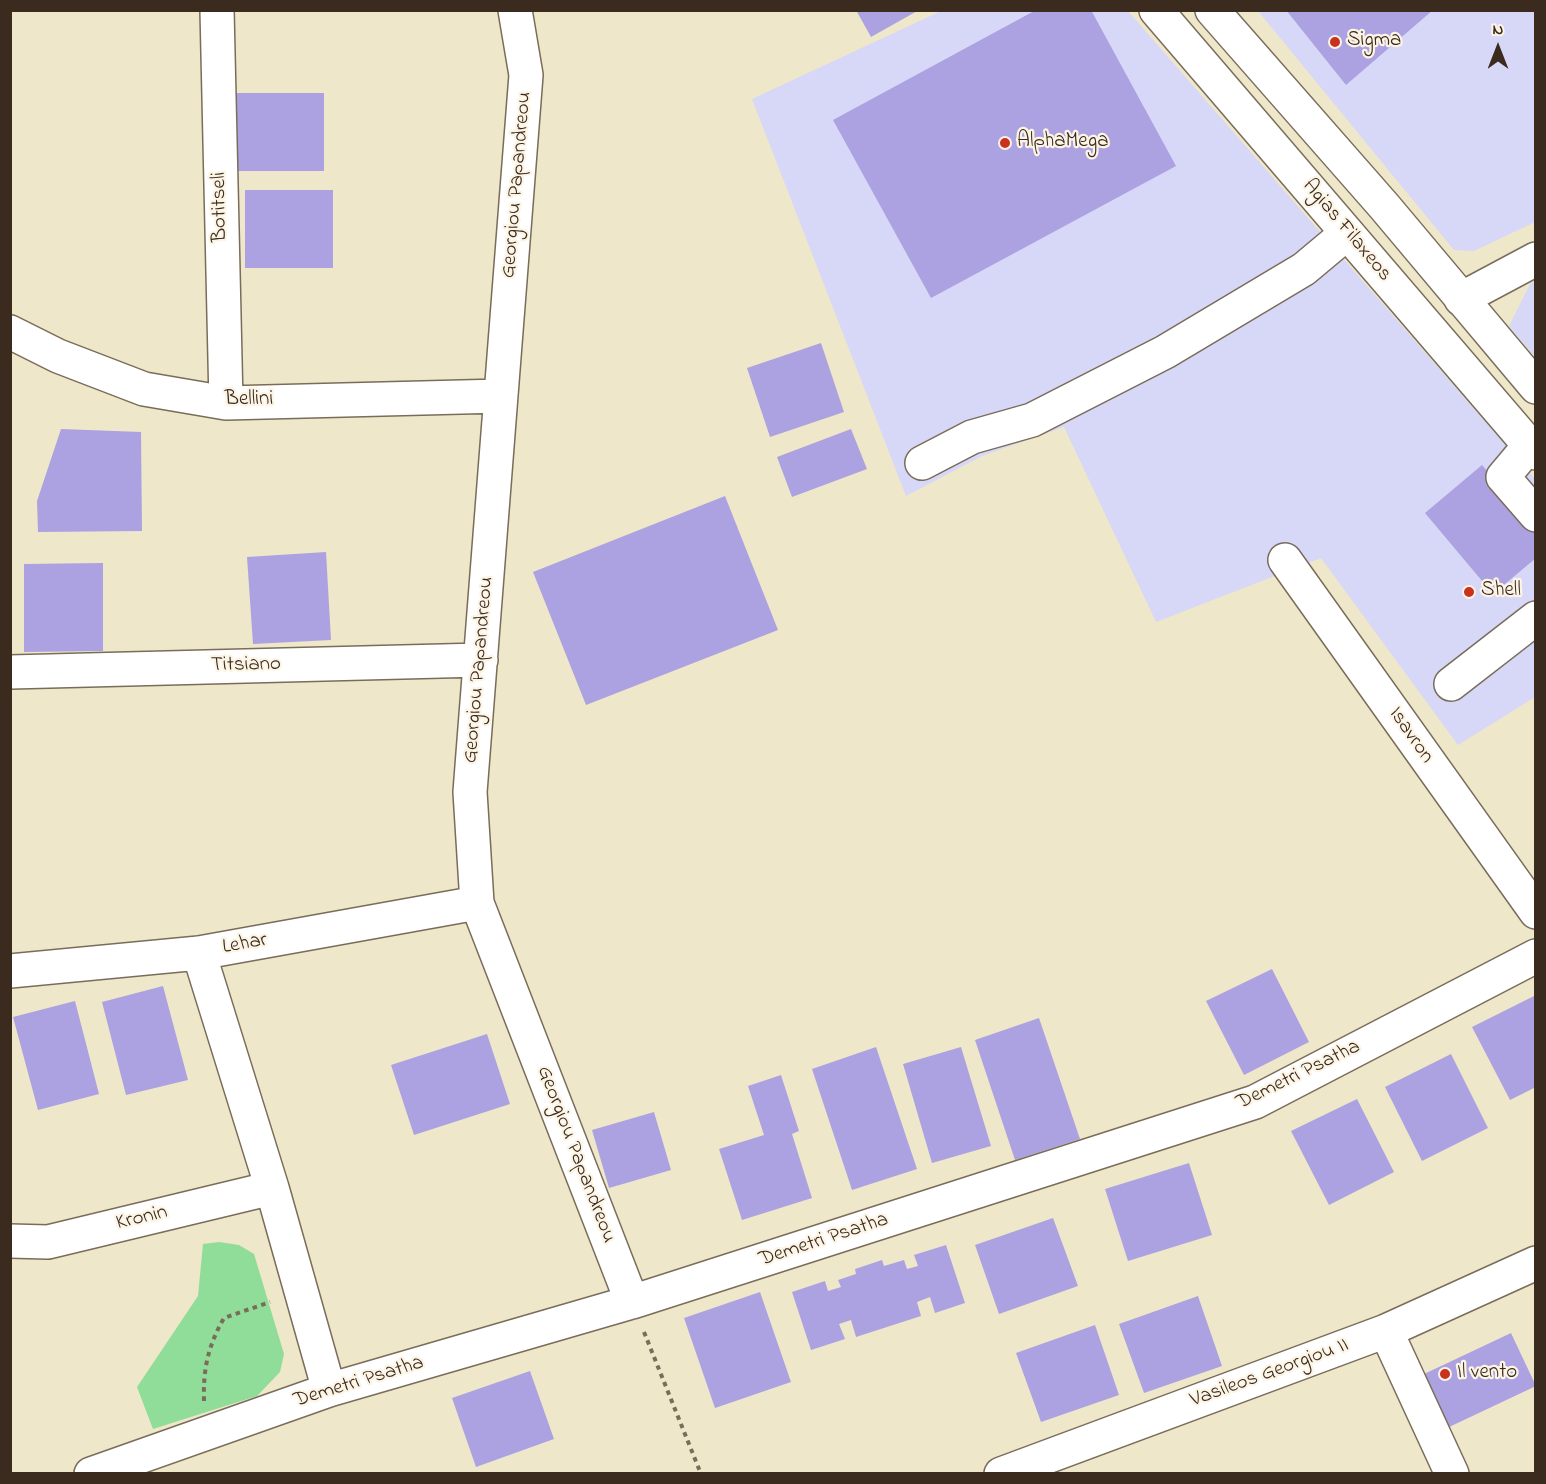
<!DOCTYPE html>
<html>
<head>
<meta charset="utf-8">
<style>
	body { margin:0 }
	#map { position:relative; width:1546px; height:1484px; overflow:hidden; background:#eee7c9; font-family:"Indie Flower",sans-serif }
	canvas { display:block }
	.frame { position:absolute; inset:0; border:12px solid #3b2a1e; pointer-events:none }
	.north { position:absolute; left:1468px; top:18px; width:60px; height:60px; -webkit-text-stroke:4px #fcf5e5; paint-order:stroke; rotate:0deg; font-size:16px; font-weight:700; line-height:24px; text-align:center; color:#3b2a1e }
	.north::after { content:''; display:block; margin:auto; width:21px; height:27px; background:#3b2a1e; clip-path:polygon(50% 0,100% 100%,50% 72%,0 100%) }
</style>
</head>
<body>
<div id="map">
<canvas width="1546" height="1484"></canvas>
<div class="frame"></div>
<div class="north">N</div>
</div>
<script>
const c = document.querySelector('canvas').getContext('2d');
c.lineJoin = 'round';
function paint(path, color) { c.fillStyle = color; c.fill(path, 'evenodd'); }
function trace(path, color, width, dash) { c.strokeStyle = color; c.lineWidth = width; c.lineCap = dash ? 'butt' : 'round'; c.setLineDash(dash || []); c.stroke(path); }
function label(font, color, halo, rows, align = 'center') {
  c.font = font + ' "Indie Flower",sans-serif'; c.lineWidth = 4.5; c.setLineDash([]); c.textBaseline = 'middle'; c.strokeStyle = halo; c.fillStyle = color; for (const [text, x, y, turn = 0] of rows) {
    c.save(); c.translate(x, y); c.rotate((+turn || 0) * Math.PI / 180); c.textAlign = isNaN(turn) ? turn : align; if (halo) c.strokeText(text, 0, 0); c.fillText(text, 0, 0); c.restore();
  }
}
paint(new Path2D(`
	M 941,11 L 1128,11 L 1535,479 L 1535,697 L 1458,745 L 1321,558 L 1156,622 L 1064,427 L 982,456 L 906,496 L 752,99 Z
	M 1258,11 L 1535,11 L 1535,222 L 1474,251 L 1454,250 Z
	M 1535,281 L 1535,357 L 1509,326 L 1530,284 Z`), '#d7d7f8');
paint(new Path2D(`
	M 219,1242 L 239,1245 L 254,1254 L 284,1354 L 280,1372 L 257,1396 L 153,1429 L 137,1387 L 198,1296 L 203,1244 Z`), '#90dc99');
paint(new Path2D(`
	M 856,10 L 919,10 L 871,37 Z
	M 1036,10 L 1091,10 L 1176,166 L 931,298 L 833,120 Z
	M 1286,10 L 1433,10 L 1346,85 Z
	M 235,93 L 324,93 L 324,171 L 235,171 Z
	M 245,190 L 333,190 L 333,268 L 245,268 Z
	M 821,343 L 844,412 L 770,437 L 747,368 Z
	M 61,429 L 141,432 L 142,531 L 38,532 L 37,501 Z
	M 851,429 L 867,469 L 792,497 L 777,457 Z
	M 1482,465 L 1536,528 L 1536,558 L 1493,594 L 1425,513 Z
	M 725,496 L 778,630 L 586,705 L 533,572 Z
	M 326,552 L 331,640 L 253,644 L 247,557 Z
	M 103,563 L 103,651 L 24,652 L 24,564 Z
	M 1272,969 L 1309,1042 L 1244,1075 L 1206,1001 Z
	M 163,986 L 188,1080 L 126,1095 L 102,1002 Z
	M 1536,995 L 1536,1087 L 1510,1100 L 1472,1027 Z
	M 75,1001 L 99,1094 L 38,1110 L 13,1017 Z
	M 1039,1018 L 1080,1139 L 1015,1160 L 975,1040 Z
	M 487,1034 L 510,1104 L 414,1135 L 391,1065 Z
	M 876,1047 L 917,1169 L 852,1190 L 812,1069 Z
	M 961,1047 L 991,1146 L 932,1163 L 903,1064 Z
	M 1451,1054 L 1488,1128 L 1422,1161 L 1385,1087 Z
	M 781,1075 L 799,1131 L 792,1134 L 812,1198 L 742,1220 L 719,1149 L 764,1135 L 748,1086 Z
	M 1357,1099 L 1394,1172 L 1329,1205 L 1291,1131 Z
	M 654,1112 L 671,1170 L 609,1188 L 592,1130 Z
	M 1189,1163 L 1212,1235 L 1128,1261 L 1105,1189 Z
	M 1053,1218 L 1078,1286 L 999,1314 L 975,1245 Z
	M 946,1245 L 965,1303 L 935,1313 L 930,1297 L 917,1302 L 921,1316 L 856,1337 L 851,1320 L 839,1324 L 845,1339 L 811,1350 L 792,1292 L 825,1281 L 828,1291 L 841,1287 L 838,1280 L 856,1274 L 855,1269 L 882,1260 L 884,1266 L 904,1260 L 907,1269 L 918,1266 L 914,1255 Z
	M 760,1292 L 791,1382 L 715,1408 L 684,1318 Z
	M 1198,1296 L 1222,1366 L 1144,1393 L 1119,1324 Z
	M 1095,1325 L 1119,1395 L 1041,1422 L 1016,1353 Z
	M 1511,1333 L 1536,1386 L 1447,1428 L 1422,1375 Z
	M 530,1371 L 554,1439 L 476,1467 L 452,1398 Z`), '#aca2e1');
const minor = new Path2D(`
	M 217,10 L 226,403
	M 515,10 L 526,75 L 470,792 L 477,903 L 632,1302
	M 1461,299 L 1536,259
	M 10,332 L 58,356 L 144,389 L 226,403 L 501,396
	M 1529,446 L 1503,477 L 1536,515
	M 922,463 L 972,437 L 1032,420 L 1165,352 L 1304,269 L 1347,233
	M 1285,560 L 1536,912
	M 10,672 L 481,660
	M 1451,684 L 1536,618
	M 199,953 L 272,1188 L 329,1390
	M 10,971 L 199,953 L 477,903
	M 10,1241 L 48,1242 L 272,1188
	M 1386,1331 L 1452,1474
	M 91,1474 L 329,1390 L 632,1302 L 1255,1102 L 1536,956
	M 1001,1474 L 1386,1331 L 1536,1263`);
const major = new Path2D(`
	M 1156,10 L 1536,453
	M 1212,10 L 1384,206 L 1536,387`);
trace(minor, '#7a6c5a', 36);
trace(major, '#7a6c5a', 36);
trace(new Path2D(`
	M 644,1332 L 701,1474
	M 204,1401 C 203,1369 208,1346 224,1318 L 270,1302`), '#7a6c5a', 4, [4.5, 4.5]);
trace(minor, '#fff', 33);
trace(major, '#fff', 33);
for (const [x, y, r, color] of [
	[1335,42,6,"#c8321e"],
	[1005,143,6,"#c8321e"],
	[1469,592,6,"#c8321e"],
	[1445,1374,6,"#c8321e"]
]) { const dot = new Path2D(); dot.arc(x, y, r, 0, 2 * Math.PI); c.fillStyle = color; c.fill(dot); trace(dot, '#fcf5e5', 2); }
label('21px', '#3b2a1e', '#fcf5e5', [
	["Sigma",1347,42],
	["AlphaMega",1017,143],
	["Shell",1481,592],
	["Il vento",1457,1374]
], 'left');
label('21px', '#3b2a1e', '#fcf5e5', [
	["Georgiou Papandreou",518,185,-85],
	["Botitseli",221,207,-91],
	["Agias Filaxeos",1346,231,50],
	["Bellini",249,401],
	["Titsiano",246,666,-1],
	["Georgiou Papandreou",480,670,-85],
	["Isavron",1410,736,55],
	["Lehar",245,945,-10],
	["Demetri Psatha",1299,1076,-26],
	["Georgiou Papandreou",575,1155,69],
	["Kronin",142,1219,-13],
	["Demetri Psatha",824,1241,-18],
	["Vasileos Georgiou II",1270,1374,-20],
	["Demetri Psatha",359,1383,-17]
]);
</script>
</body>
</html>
